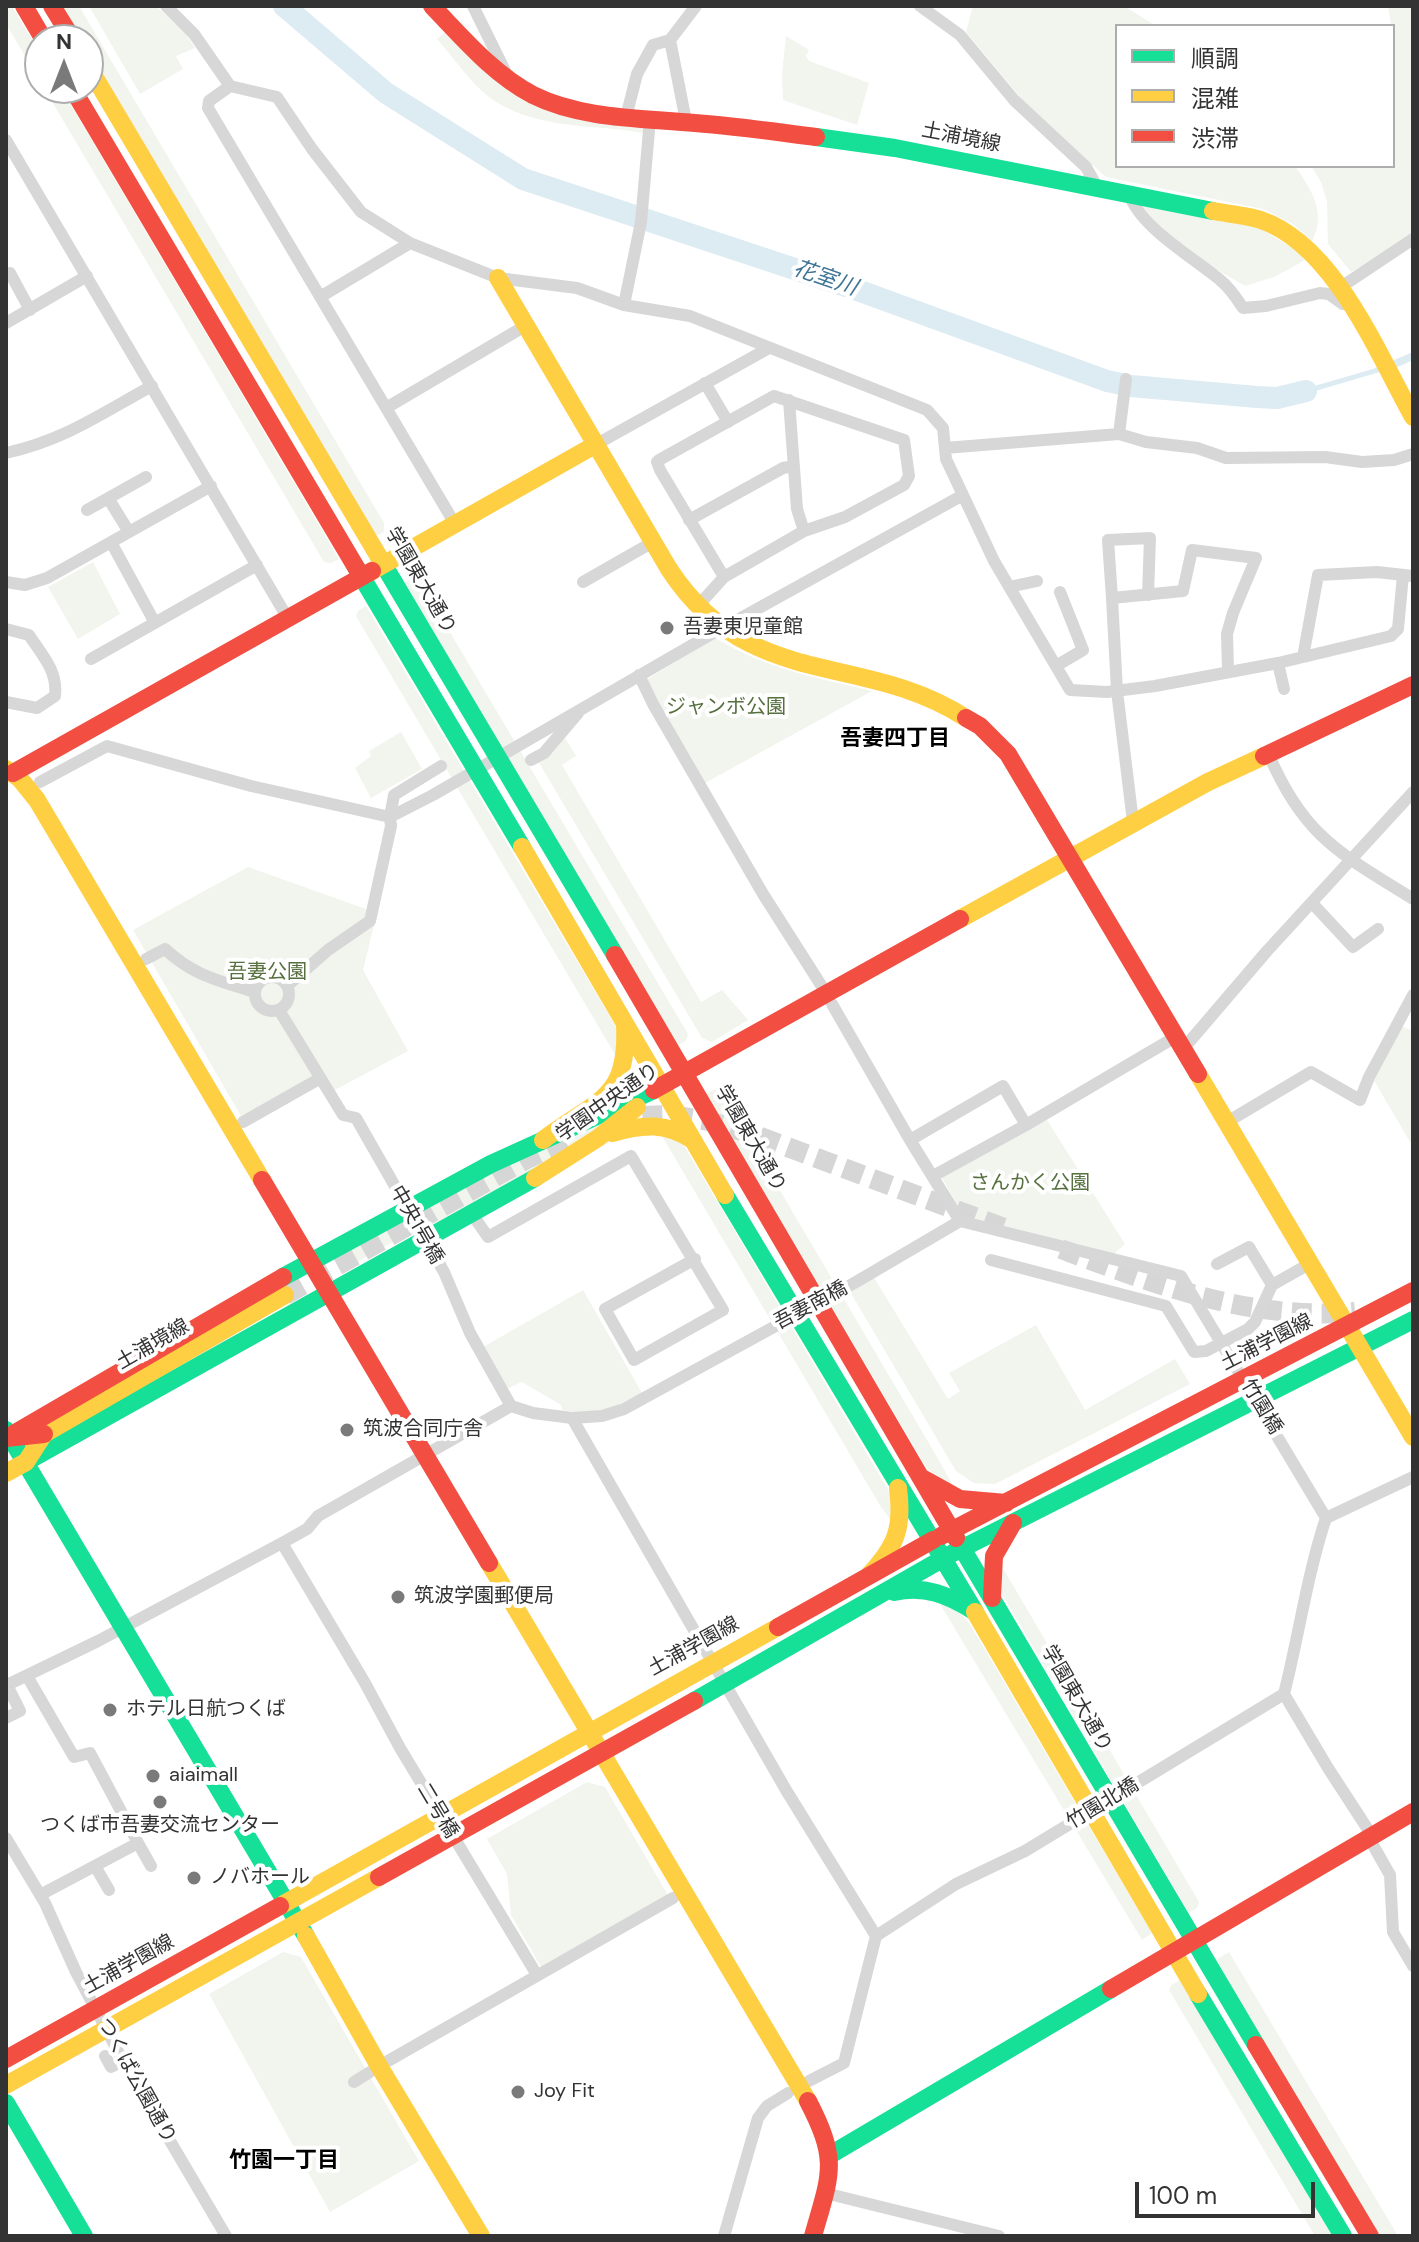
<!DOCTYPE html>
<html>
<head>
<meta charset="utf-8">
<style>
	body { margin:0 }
	#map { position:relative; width:1419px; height:2242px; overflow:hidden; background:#fff; font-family:"DM Sans","Noto Sans JP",sans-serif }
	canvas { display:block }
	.frame { position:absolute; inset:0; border:8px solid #333; pointer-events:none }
	.legend { position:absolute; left:1115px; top:24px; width:280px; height:144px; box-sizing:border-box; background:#fff; border:2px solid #adadad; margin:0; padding:10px 14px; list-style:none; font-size:24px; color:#333 }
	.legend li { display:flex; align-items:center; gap:16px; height:40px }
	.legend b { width:40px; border:2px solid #adadad }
	.north { position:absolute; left:24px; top:24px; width:80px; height:80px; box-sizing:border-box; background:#fff; border:2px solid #adadad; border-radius:50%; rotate:0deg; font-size:22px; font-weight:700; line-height:32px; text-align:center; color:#333 }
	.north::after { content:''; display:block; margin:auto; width:28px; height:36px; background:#7a7a7a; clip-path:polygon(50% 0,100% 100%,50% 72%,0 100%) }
	.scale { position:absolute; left:1135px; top:2182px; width:180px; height:36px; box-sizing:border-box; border:4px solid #333; border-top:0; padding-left:10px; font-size:24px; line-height:28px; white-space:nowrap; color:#333; -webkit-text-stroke:6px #fff; paint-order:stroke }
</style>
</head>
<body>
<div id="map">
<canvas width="1419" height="2242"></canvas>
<div class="frame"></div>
<ul class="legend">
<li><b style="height:10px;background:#16e098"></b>順調</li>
<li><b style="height:10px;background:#ffcf43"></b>混雑</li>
<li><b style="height:10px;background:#f24e42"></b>渋滞</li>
</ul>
<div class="north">N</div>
<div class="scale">100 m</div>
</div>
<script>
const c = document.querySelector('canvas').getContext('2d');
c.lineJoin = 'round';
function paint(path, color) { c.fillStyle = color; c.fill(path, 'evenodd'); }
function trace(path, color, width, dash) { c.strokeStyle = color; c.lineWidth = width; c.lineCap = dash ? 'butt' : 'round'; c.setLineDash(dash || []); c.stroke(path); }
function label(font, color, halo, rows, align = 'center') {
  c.font = font + ' "DM Sans","Noto Sans JP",sans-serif'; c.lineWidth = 8; c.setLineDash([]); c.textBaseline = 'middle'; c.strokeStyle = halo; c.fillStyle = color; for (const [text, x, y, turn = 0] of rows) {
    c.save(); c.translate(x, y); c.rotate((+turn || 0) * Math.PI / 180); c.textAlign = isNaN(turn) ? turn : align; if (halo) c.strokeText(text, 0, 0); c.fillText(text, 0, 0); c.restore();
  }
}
paint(new Path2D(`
	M 6,6 L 12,6 L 40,53 L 40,81 L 6,24 Z
	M 62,6 L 79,6 L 384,523 L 384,532 L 376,536 L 88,49 L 88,40 L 83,40 Z
	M 89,6 L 156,6 L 186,34 L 195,48 L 176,56 L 183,69 L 140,94 Z
	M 973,6 L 1124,6 L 1156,26 L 1117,26 L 1117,166 L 1295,166 C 1311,189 1327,213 1312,241 L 1293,224 L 1263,209 L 1106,177 L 1030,109 L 966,32 Z
	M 1388,6 L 1413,6 L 1413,238 L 1351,272 L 1328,244 L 1327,201 L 1321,182 L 1311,166 L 1393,166 L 1393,26 L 1391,26 Z
	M 446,31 L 495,78 L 644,126 L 644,133 C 595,124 543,130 498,103 C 474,89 455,59 437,39 Z
	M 786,36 L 809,50 L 806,56 L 809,61 L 869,83 L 857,125 L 783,100 L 782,75 Z
	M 44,88 L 61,88 L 339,559 L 331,563 L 324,562 Z
	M 1138,203 L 1258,227 L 1309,258 L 1274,277 L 1245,286 L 1187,252 L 1138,207 Z
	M 93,562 L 120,614 L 78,639 L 48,587 Z
	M 412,578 L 419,580 L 688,1034 L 686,1041 L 678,1045 L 405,583 Z
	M 366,606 L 609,1015 L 617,1029 L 620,1063 L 356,616 L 358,611 Z
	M 715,638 C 767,669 814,677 872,691 L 705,783 L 646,680 Z
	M 401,732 L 422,769 L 371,798 L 355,768 L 371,756 L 369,751 Z
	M 565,738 L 576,756 L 562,765 L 701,1002 L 722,990 L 748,1020 L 712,1042 L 702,1038 L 538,761 Z
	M 248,867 L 377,913 L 363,970 L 408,1051 L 333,1091 L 321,1072 L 241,1116 L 133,930 Z
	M 1401,1026 L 1413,1031 L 1413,1147 L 1372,1077 Z
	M 719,1087 L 937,1457 L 957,1493 L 943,1485 L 925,1465 L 706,1094 Z
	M 609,1120 L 540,1166 L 445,1220 L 391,1243 L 352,1265 L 345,1267 L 340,1259 L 346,1252 L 499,1167 Z
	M 1047,1120 L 1125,1244 L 1114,1254 L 963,1215 L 941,1176 Z
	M 659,1131 L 681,1141 L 689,1154 L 893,1498 L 895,1526 L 881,1507 Z
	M 873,1276 L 948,1399 L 960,1391 L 949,1373 L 1036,1325 L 1085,1410 L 1175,1359 L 1190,1384 L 995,1484 L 974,1483 L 956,1471 L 849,1290 Z
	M 583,1290 L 642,1393 C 612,1408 596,1416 562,1410 L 561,1405 L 522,1382 L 506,1389 L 483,1347 Z
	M 1001,1565 L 1199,1902 L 1197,1908 L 1189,1913 L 1002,1594 Z
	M 937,1599 L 955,1607 L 971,1626 L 1152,1933 L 1142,1940 Z
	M 587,1782 L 605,1787 L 668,1895 L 541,1967 L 511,1915 L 507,1874 L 487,1839 Z
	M 283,1952 L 301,1957 L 419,2161 L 330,2212 L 209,1994 Z
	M 1229,1952 L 1398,2236 L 1380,2236 L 1226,1977 L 1217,1959 Z
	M 1180,1980 L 1332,2236 L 1315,2236 L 1169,1990 L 1171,1985 Z`), '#f1f5ed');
paint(new Path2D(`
	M 1413,352 L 1413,360 L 1400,366 L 1278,402 L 1276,395 L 1290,393 L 1373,369 Z`), '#ddebf3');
trace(new Path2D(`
	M 284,6 L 386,93 L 523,179 L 849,287 L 1107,381 L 1131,386 L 1257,397 L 1277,398 L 1306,391`), '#ddebf3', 22);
trace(new Path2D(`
	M 613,1122 L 642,1116 L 672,1115 L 708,1121 L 755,1135 L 1012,1231
	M 1061,1249 C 1157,1285 1251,1321 1355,1312
	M 285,1295 L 525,1160 L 568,1139`), '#d6d6d6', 20, [20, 10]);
trace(new Path2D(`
	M 166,6 L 194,34 L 230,86 L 277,97 L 312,149 L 361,212 L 410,243 L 498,278 L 577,288 L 624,305 L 690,316 L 927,410 L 943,428 L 946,459 L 994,561 L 1070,690 L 1107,692 L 1155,686 L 1278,663 L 1391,636 L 1398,629 L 1403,575
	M 473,6 L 507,75
	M 920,6 L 960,35 L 1014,100 L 1086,167 L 1097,187
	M 230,86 L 209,101 L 208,108 L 455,524
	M 626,117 L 637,74 L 653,45 L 670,40
	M 686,121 L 670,40 L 696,6
	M 6,140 L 287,617
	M 1129,193 C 1138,226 1194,258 1219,279 C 1229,287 1236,297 1243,308 L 1266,306 L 1320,293 L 1329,294 L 1343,304 L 1348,301
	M 10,273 L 30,310
	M 1341,287 L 1413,239
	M 320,297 L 410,243
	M 624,305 L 641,222 L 650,119
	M 6,323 L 87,276
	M 705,383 L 728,422
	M 789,400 L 797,509 L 804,531
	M 386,408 L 525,326
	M 1119,434 L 1126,379
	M 595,445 L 769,348
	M 945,448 L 1119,434 L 1146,442 L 1197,448 L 1226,458 L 1325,457 L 1362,462 L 1394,460 L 1413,454
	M 6,453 C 65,440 100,414 152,386
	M 108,498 L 129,532
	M 87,510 L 146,477
	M 689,520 L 783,468 L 794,466
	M 111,542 L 155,623
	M 6,582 L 25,585 L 47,578 L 211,486
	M 583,582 L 653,542
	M 1009,587 L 1037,581
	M 1112,598 L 1108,540 L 1150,538 L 1148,595
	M 697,607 L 724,577 L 804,531 L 845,517 L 904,485 L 909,476 L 904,440 L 774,396 L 659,460 L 657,462 L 660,470 L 724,577
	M 730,624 L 963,495
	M 6,629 L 29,635 C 42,655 58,671 55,696 L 37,708 L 6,702
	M 1303,657 L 1318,575 L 1377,572 L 1413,576
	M 91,659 L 257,565
	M 1278,663 L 1284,689
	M 1056,666 L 1083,650 L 1060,592
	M 639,675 L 653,704 L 763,894 L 821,985
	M 1269,755 C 1304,837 1341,854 1413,899
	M 531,760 L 544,753 L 578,713
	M 40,782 L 107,746 L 251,786 L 390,817 L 433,795 L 713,633
	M 1133,822 L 1117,691 L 1112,598 L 1183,591 L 1192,550 L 1256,558 L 1233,613 L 1227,634 L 1228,671
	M 1312,903 L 1353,947 L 1378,929
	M 146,959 L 165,949 C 194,976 218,980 254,992
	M255 994a17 17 0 1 1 34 0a17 17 0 1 1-34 0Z
	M 287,986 L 328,950 L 370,921 L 391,826 L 390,817 L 394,795 L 441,766
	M 832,1004 L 910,1140 L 960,1221
	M 279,1010 L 343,1115 L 356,1118 L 444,1272 L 470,1333 L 511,1406 L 533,1413 L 572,1418 L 786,1790 L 876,1936 L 844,2063 L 809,2081
	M 1184,1048 L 1267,951 L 1413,792
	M 243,1122 L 319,1079
	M 1227,1122 L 1311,1072 L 1360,1100 L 1369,1077 L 1413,995
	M 910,1140 L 1003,1086 L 1026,1125 L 1177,1036
	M 933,1176 L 1026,1125
	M 472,1214 L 488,1237 L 631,1156 L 723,1310 L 634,1360 L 605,1309 L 695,1259
	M 991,1260 L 1166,1306 L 1194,1352 L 1206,1351 L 1248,1329 L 1255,1322 L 1272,1285 L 1311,1263
	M 1217,1264 L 1249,1247 L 1272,1285
	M 572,1418 L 602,1416 L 624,1409 L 856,1282 L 960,1221 L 1181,1276 L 1326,1518 C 1307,1575 1299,1635 1284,1694
	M 1326,1518 L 1413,1477
	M 282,1543 L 365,1683 L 400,1748 L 537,1975
	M 27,1676 L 74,1757 L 90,1753 L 138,1843
	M 6,1683 L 20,1711 L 6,1718
	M 7,1685 L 98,1641 L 282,1543 L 307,1529 L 318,1516 L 511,1406
	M 6,1838 L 45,1903 L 76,1972 L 123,2061 L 226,2236
	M 95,1866 L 109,1890
	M 40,1895 L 138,1843 L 151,1866
	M 876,1936 L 956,1884 L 1025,1851 L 1284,1694 L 1328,1768 L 1367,1828 L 1373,1845 L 1390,1875 L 1393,1932 L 1413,1966
	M 105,2056 L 111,2067 L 123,2061
	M 388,2061 L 673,1898
	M 354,2082 L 370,2072
	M 825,2193 L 999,2236
	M 724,2236 L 758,2118 L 767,2106 L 788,2093`), '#d7d7d7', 12);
trace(new Path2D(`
	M 816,137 L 895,148 L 1213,211
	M 379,557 L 615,955
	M 357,569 L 522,847
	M 725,1195 L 975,1612
	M 283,1277 L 491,1164 L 654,1090
	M 6,1430 L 306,1936
	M 26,1462 L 535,1178
	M 956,1538 L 1256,2045
	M 949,1555 L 1413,1320
	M 894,1592 C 925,1585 948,1595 974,1611
	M 694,1701 L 944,1558
	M 1198,1994 L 1343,2236
	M 6,2103 L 84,2236
	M 830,2155 L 1111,1989`), '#16e098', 18);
trace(new Path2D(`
	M 88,66 L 379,557
	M 1213,211 C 1229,214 1246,215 1261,220 C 1334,245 1378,354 1413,417
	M 498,278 L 669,569 C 750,693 861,650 966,718
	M 372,571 L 595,445
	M 6,769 L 20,779 L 37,800 L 262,1180
	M 522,847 L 725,1195
	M 960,919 L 1208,782 L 1264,756
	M 1198,1074 L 1413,1437
	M 612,1133 C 643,1124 667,1122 694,1141
	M 543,1140 C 595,1100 629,1101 625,1025
	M 535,1178 L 598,1138 L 637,1107
	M 6,1473 L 26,1462 L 44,1434 L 285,1295
	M 489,1563 L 808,2101
	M 870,1574 C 897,1545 903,1527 898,1488
	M 975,1612 L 1198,1994
	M 280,1906 L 778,1627
	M 306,1936 L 379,2066 L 481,2236
	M 6,2085 L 379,1877`), '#ffcf43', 18);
trace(new Path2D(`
	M 24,6 L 44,40
	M 52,6 L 73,40
	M 432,6 C 463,38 493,74 533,95 C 581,119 642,118 695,123 C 736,126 776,132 816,137
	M 72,88 L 357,569
	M 966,718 L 980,726 L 1008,754 L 1198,1074
	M 1264,756 L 1413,685
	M 13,773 L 372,571
	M 615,955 L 956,1538
	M 654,1090 L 960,919
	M 262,1180 L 489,1563
	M 10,1436 L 283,1277
	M 6,1438 L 44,1434
	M 924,1479 L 960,1499 L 1006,1503
	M 941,1536 L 1413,1291
	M 992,1598 L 994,1556 L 1013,1523
	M 778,1627 L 933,1540
	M 379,1877 L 694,1701
	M 1111,1989 L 1413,1812
	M 1256,2045 L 1370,2236
	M 6,2059 L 280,1906
	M 808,2101 C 839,2161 831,2173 813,2236`), '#f24e42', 18);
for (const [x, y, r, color] of [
	[667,628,8,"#7a7a7a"],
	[347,1430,8,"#7a7a7a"],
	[398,1597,8,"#7a7a7a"],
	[110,1710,8,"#7a7a7a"],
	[153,1776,8,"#7a7a7a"],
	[160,1802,8,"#7a7a7a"],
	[194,1878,8,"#7a7a7a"],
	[518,2092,8,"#7a7a7a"]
]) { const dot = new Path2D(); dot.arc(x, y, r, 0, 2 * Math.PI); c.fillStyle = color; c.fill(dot); trace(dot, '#fff', 3); }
label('20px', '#333', '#fff', [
	["土浦境線",961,138,11],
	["学園東大通り",420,581,60],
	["学園中央通り",608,1103,-35],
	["学園東大通り",750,1139,60],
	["中央1号橋",416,1225,60],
	["吾妻南橋",811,1306,-28],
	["土浦学園線",1267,1343,-27],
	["土浦境線",153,1345,-30],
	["竹園橋",1261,1407,59],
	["土浦学園線",694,1647,-29],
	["学園東大通り",1076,1699,60],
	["竹園北橋",1103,1804,-31],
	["二号橋",437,1811,59],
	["土浦学園線",129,1965,-29],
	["つくば公園通り",136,2081,61]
]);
label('20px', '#333', '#fff', [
	["吾妻東児童館",683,628],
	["筑波合同庁舎",363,1430],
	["筑波学園郵便局",414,1597],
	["ホテル日航つくば",126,1710],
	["aiaimall",169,1776],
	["つくば市吾妻交流センター",160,1826,"center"],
	["ノバホール",210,1878],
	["Joy Fit",534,2092]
], 'left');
label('20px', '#56703f', '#fff', [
	["ジャンボ公園",726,708],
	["吾妻公園",267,973],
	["さんかく公園",1030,1184]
]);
label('italic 22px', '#3f7597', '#fff', [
	["花室川",825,279,19]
]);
label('bold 22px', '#000', '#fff', [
	["吾妻四丁目",895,739],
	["竹園一丁目",284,2161]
]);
</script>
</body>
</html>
